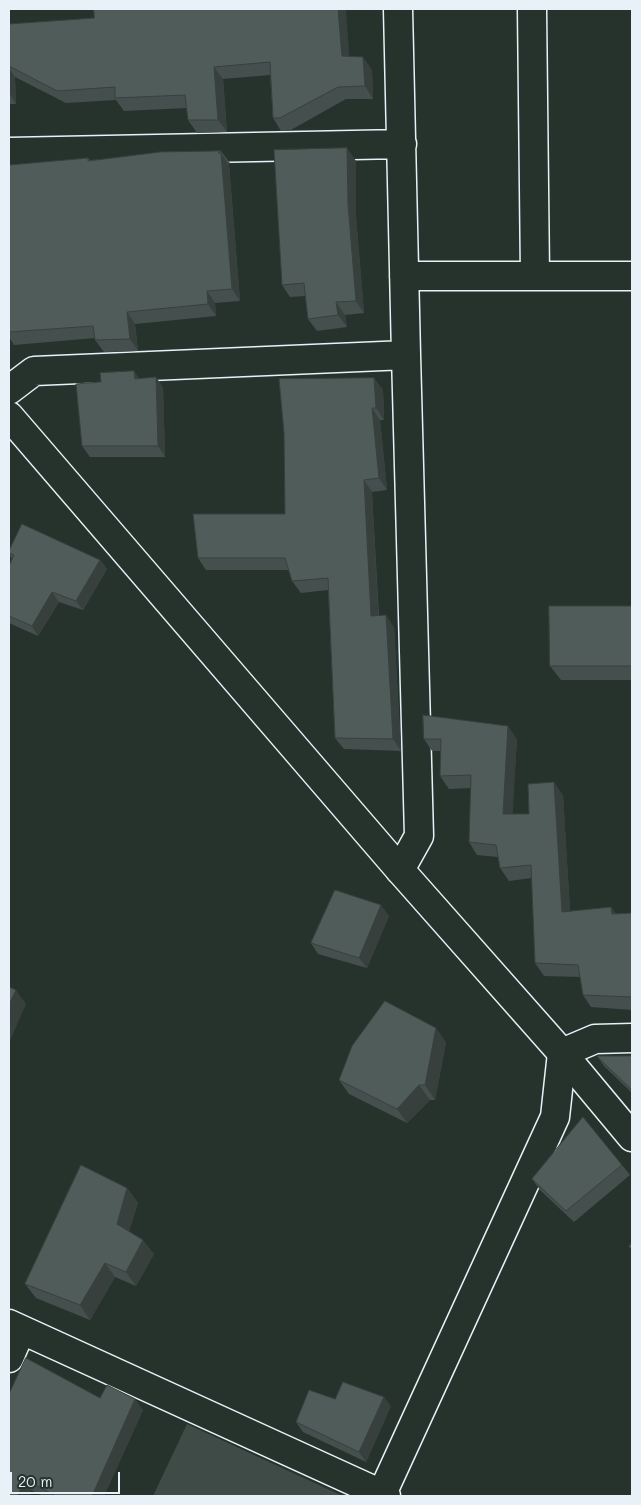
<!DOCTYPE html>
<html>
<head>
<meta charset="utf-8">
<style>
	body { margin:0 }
	#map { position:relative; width:641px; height:1505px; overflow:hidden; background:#26332d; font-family:Mali,sans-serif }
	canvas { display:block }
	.frame { position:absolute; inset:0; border:10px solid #e8f1f8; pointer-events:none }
	.scale { position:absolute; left:10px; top:1472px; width:110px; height:22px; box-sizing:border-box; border:2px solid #e8f1f8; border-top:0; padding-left:6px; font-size:15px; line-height:18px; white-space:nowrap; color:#e8f1f8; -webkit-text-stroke:4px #26332d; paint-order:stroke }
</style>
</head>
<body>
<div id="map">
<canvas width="641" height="1505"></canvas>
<div class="frame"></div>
<div class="scale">20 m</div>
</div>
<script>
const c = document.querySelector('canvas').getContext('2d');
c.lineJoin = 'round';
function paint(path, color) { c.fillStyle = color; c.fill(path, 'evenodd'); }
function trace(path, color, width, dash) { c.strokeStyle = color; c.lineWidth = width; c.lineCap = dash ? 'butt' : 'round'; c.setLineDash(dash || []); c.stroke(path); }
paint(new Path2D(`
	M 187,1424 L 343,1496 L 153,1496 Z`), '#3e4b47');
const minor = new Path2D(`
	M 398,9 L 406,355 L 419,836 L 400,870
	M 532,9 L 535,276
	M 9,152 L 402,144
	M 404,276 L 632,276
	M 9,390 L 34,371 L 406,355
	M 9,1324 L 386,1496
	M 9,1358 L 21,1330
	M 381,1496 L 555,1117 L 562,1053 L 595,1039 L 632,1038`);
const tertiary = new Path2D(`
	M 9,416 L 400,870 L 562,1053 L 632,1137`);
trace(minor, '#e8f1f8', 31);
trace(tertiary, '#e8f1f8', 31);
trace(minor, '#26332d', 28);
trace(tertiary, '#26332d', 28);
paint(new Path2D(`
	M 9,24 L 350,56 L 372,70 L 373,99 L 346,99 L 289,131 L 281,131 L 273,118 L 270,75 L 223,79 L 227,132 L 197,133 L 188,120 L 187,108 L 124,111 L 116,100 L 66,103 L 15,77 L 16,104 L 9,104 Z
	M 221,151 L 230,163 L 229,164 L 240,301 L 215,303 L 216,316 L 135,324 L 138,351 L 104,352 L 95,340 L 95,338 L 14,345 L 9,337 L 9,165 L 88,158 L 90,160 Z
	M 356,161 L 356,216 L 364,313 L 345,315 L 347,327 L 317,331 L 308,319 L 305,296 L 290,297 L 282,285 Z
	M 156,377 L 163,388 L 165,457 L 90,457 L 82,446 L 139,379 Z
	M 374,378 L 383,390 L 384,420 L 380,420 L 387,490 L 372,492 L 379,616 L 394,627 L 401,751 L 344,749 L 335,738 L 328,590 L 301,593 L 292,581 L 289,570 L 206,570 L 198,558 L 285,514 Z
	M 9,551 L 100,560 L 107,569 L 83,610 L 59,602 L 38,636 L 9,623 L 9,566 L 12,559 L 9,554 Z
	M 632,606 L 632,680 L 561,680 L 550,666 Z
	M 424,739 L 517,739 L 512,814 L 529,814 L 563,795 L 570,911 L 611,907 L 616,914 L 632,913 L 632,1010 L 591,1007 L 583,995 L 580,977 L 544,976 L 535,963 L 532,878 L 509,881 L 500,868 L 498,857 L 477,855 L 469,842 L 471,788 L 449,789 L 440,776 L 440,751 L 432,751 Z
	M 389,916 L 367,968 L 318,954 L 311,943 Z
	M 446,1042 L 435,1100 L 430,1100 L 407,1123 L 349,1094 L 339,1080 Z
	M 597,1056 L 632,1056 L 632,1093 L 604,1066 Z
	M 622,1165 L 630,1175 L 574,1222 L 540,1190 L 532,1179 Z
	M 127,1188 L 138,1203 L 129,1231 L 154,1254 L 136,1286 L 115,1277 L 90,1320 L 36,1298 L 25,1284 Z
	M 100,1398 L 143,1410 L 104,1496 L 43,1496 L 31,1490 L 29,1496 L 9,1496 Z
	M 391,1406 L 366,1462 L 303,1432 L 296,1422 Z`), '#454f4d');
paint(new Path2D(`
	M 338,9 L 346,9 L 350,68 L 342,56 Z
	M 363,57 L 372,70 L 373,99 L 365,86 Z
	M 214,67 L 223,79 L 227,132 L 218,120 Z
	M 9,68 L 15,77 L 16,104 L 9,93 Z
	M 347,148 L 356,161 L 356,216 L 364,313 L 356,301 L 348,204 Z
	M 221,153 L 229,165 L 240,301 L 232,289 Z
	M 207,291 L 215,303 L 216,316 L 208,304 Z
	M 336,302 L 345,315 L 347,327 L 338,315 Z
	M 127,312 L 135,324 L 138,351 L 130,339 Z
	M 134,371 L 142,382 L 135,379 Z
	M 156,377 L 163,388 L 165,457 L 158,446 Z
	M 374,378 L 383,390 L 384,420 L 376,408 Z
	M 372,408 L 380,420 L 387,490 L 379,478 Z
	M 364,480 L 372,492 L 379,628 L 371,616 Z
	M 100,560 L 107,569 L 83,610 L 76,601 Z
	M 52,592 L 59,602 L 38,636 L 32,626 Z
	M 386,615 L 394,627 L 401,751 L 393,739 Z
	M 508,726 L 517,739 L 512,826 L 503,814 Z
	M 554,782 L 563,795 L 571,925 L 562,912 Z
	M 381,905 L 389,916 L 367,968 L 359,958 Z
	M 611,907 L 620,920 L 612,914 Z
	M 16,990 L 26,1004 L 9,1043 L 9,1005 Z
	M 436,1028 L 446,1042 L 435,1100 L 425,1085 Z
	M 419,1085 L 430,1100 L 407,1123 L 397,1109 Z
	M 127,1188 L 138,1203 L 127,1239 L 117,1224 Z
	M 143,1240 L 154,1254 L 136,1286 L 126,1272 Z
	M 105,1263 L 115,1277 L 90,1320 L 80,1305 Z
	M 384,1397 L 391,1406 L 366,1462 L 359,1452 Z
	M 135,1399 L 143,1410 L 104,1496 L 92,1496 Z
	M 24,1479 L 31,1490 L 29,1496 L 18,1496 Z`), '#38403e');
const building = new Path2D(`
	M 94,9 L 338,9 L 342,56 L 363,57 L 365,86 L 338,87 L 280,118 L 273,118 L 270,62 L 214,67 L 218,120 L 188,120 L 185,95 L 115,98 L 115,87 L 57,91 L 9,66 L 9,24 L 94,18 Z
	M 347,148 L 348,204 L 356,301 L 336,302 L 338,315 L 308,319 L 304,283 L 282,285 L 274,150 Z
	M 221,151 L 218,153 L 221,153 L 232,289 L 207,291 L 208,304 L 127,312 L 130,339 L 95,340 L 93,326 L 9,332 L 9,165 L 88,158 L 88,161 L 160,152 Z
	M 134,371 L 135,379 L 156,377 L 158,446 L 82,446 L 76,384 L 101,382 L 100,373 Z
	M 374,378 L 376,408 L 372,408 L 379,478 L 364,480 L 371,616 L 386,615 L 393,739 L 335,738 L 328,578 L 292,581 L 285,558 L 198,558 L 193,514 L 285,514 L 284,433 L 279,379 Z
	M 22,524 L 100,560 L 76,601 L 52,592 L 32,626 L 9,616 L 9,566 L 14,555 L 9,553 L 9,551 Z
	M 549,606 L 632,606 L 632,666 L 550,666 Z
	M 423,715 L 508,726 L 503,814 L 529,814 L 528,784 L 554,782 L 562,912 L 611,907 L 612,914 L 632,913 L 632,997 L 583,995 L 578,965 L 535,963 L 531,865 L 500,868 L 496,845 L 469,842 L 471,775 L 440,776 L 441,739 L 424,739 Z
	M 335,890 L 381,905 L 359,958 L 311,943 Z
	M 9,987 L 16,990 L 9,1005 Z
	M 385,1001 L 436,1028 L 425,1085 L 419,1085 L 397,1109 L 339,1080 L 352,1046 Z
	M 597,1056 L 632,1056 L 632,1090 Z
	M 583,1117 L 622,1165 L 566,1211 L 532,1179 Z
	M 81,1165 L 127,1188 L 117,1224 L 143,1240 L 126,1272 L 105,1263 L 80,1305 L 25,1284 Z
	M 632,1242 L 632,1249 L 629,1247 Z
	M 26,1358 L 100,1398 L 107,1385 L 135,1399 L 92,1496 L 56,1496 L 24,1479 L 18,1496 L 9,1496 L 9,1394 Z
	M 343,1382 L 384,1397 L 359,1452 L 296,1422 L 309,1390 L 335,1399 Z`);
paint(building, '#505c59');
trace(building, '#38403e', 1);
</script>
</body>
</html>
